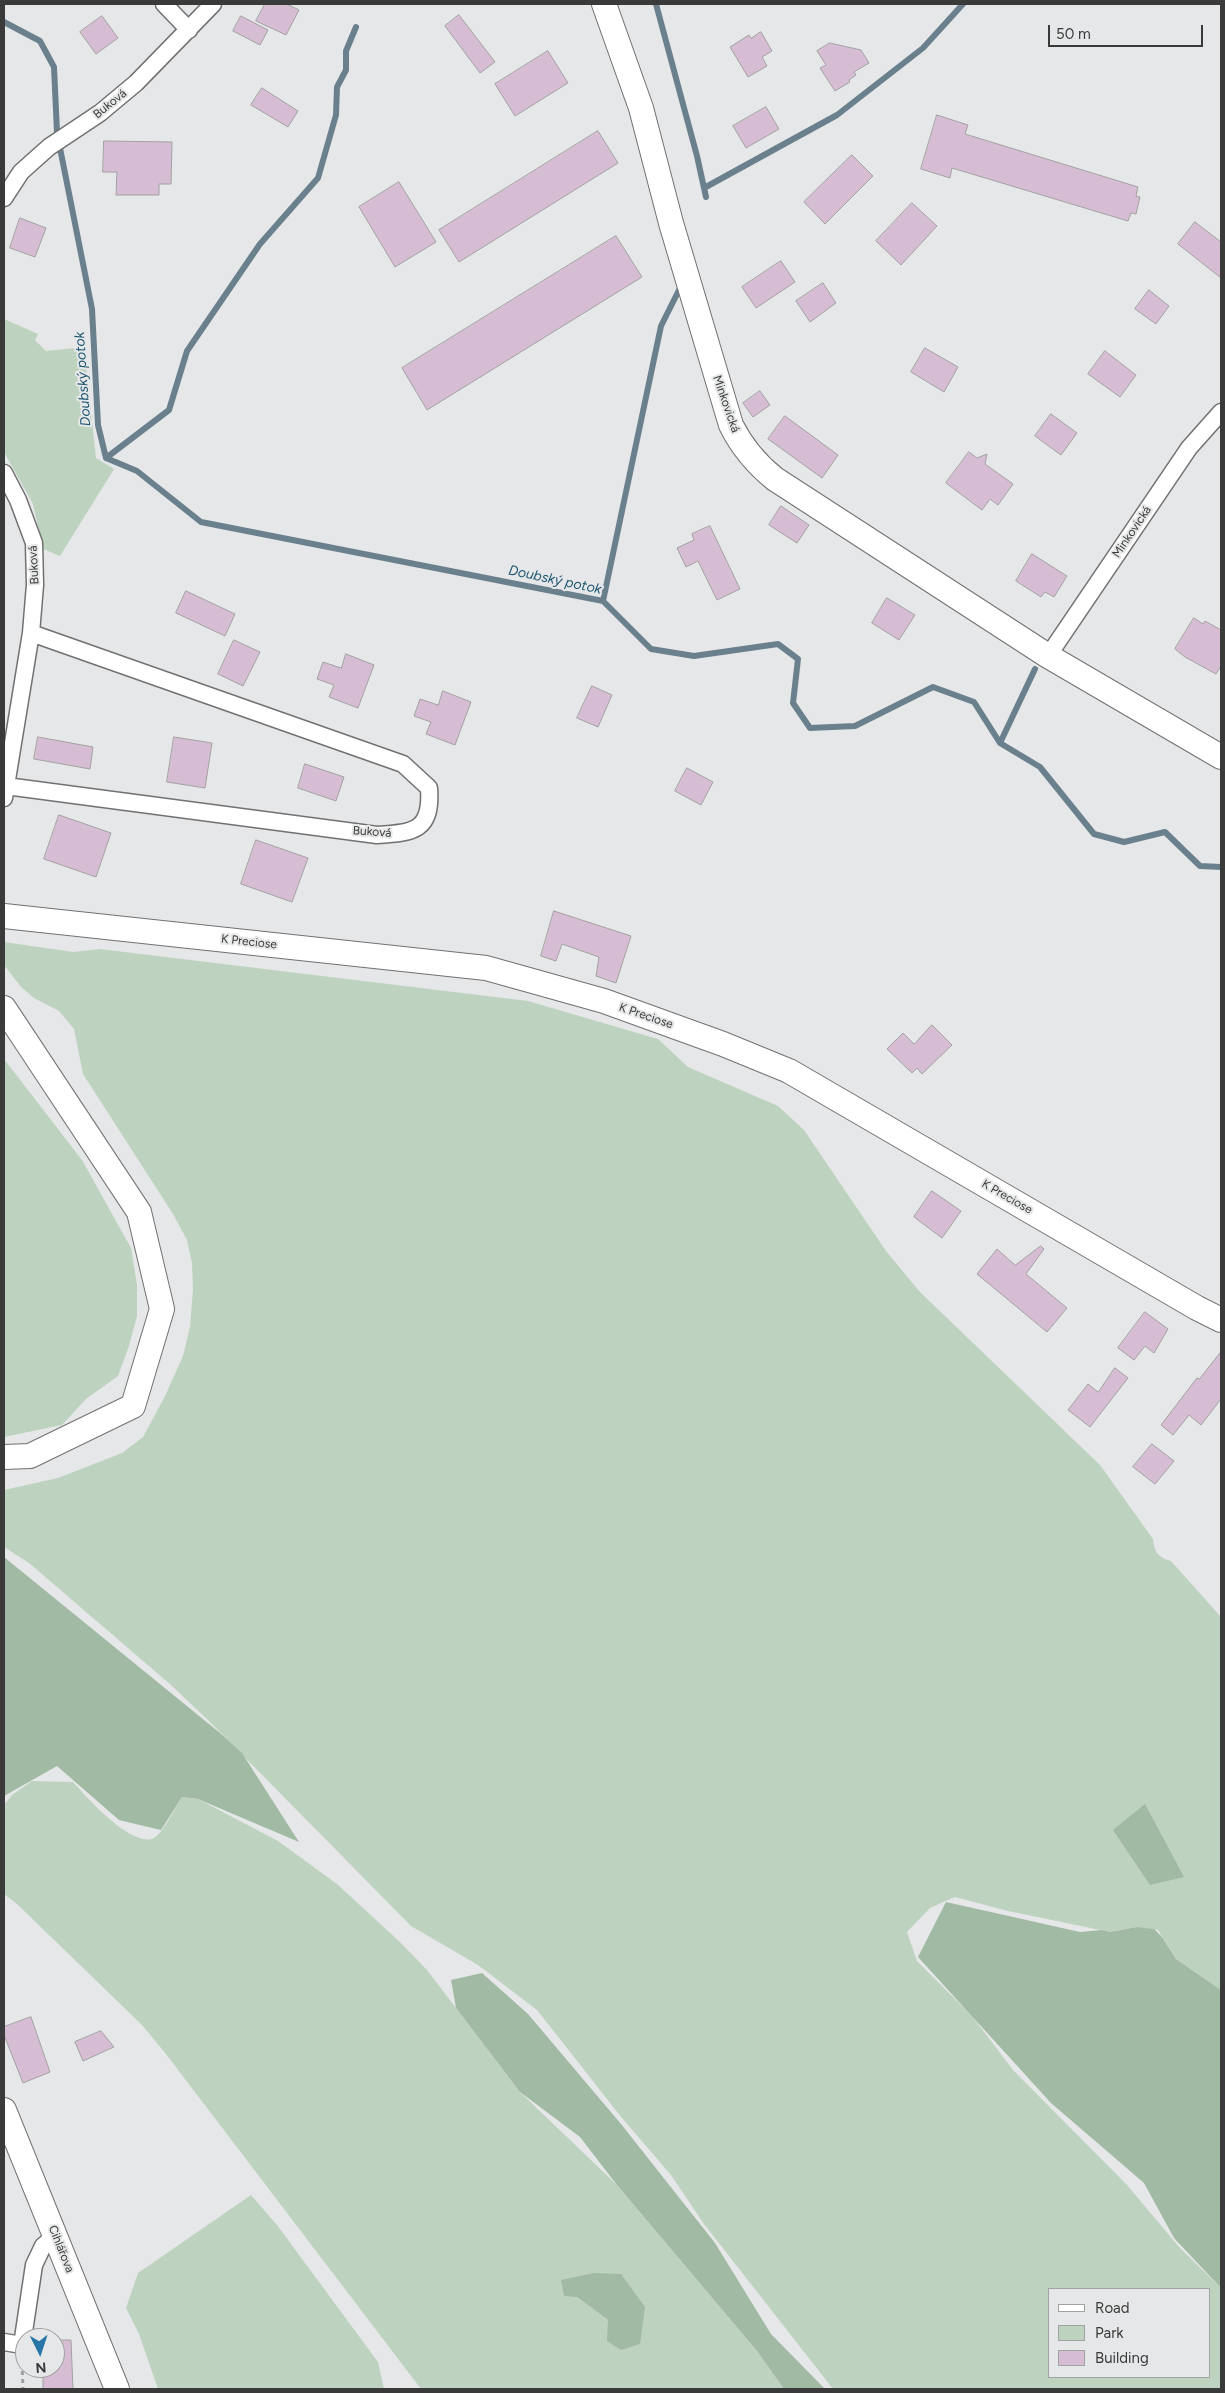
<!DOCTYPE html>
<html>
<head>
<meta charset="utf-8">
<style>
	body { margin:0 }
	#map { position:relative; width:1225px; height:2393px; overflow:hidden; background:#e6e7e8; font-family:Figtree,sans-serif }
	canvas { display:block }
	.frame { position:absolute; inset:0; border:5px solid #3a3a3a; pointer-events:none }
	.legend { position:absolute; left:1048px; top:2288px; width:162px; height:90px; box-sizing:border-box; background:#e6e7e8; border:1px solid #a1a2a2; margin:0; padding:6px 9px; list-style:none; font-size:15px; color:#3a3a3a }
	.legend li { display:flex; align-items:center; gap:10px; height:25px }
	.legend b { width:25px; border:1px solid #a1a2a2 }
	.north { position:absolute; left:15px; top:2328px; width:50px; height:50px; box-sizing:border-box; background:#e6e7e8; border:1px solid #a1a2a2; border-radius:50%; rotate:176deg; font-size:14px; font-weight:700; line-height:20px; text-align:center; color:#3a3a3a }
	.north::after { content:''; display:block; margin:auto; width:18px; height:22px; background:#2775a7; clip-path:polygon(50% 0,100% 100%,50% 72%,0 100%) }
	.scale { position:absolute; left:1048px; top:25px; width:155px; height:22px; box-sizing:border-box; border:2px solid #3a3a3a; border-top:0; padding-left:6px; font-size:15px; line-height:18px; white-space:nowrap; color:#3a3a3a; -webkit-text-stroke:4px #e6e7e8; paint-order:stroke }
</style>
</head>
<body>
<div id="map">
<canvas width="1225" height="2393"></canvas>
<div class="frame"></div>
<ul class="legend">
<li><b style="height:6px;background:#fff"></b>Road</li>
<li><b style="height:14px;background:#bed3bf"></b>Park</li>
<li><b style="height:14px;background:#d7bdd4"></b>Building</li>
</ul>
<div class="north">N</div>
<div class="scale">50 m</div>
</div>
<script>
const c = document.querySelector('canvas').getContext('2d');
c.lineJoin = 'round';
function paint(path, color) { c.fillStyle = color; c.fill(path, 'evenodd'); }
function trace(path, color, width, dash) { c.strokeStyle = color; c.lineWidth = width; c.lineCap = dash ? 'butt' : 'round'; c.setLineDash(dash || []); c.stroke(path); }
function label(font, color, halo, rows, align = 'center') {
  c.font = font + ' Figtree,sans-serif'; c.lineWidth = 4; c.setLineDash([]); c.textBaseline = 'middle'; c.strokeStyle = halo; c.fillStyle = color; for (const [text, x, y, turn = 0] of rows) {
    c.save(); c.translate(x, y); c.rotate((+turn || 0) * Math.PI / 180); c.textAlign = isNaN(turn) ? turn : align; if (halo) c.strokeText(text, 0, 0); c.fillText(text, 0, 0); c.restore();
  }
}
paint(new Path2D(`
	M 4,319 L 38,334 L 35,340 L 46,351 L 84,347 L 96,458 L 114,469 L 60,556 L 43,549 L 33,504 L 4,452 Z
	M 4,942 L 73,952 L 100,949 L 528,1001 L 658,1039 L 688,1067 L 778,1106 L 804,1130 L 886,1251 L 920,1292 L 1100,1465 L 1153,1539 C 1154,1551 1158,1558 1171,1561 L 1221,1617 L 1221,1990 L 1176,1959 L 1158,1930 L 1137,1927 L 1110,1932 L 1008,1911 L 955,1897 L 930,1908 L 907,1932 L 917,1961 L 972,2016 L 1013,2070 L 1127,2185 L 1180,2248 L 1221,2288 L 1221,2389 L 833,2389 L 704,2224 L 671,2175 L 622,2118 L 537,2010 L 478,1965 L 411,1926 L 208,1720 L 171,1685 L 29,1563 L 4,1547 L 4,1490 L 58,1478 L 122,1453 L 143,1437 L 165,1396 L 183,1356 L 190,1327 L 193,1289 L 192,1263 L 187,1240 L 173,1214 L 83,1074 L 74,1029 L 59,1011 L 34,998 L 21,987 L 4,965 ZM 1049,2289 L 1209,2289 L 1209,2377 L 1049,2377 Z
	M 4,1059 L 82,1160 L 131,1248 L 137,1285 L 137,1316 L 129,1346 L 118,1376 L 86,1399 L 62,1425 L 4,1437 Z
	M 32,1781 L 73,1782 C 86,1797 133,1849 154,1838 C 163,1833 176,1806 182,1797 L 198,1799 L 278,1841 L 337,1884 L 401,1943 L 427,1970 L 520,2092 L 617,2185 L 757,2351 L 784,2389 L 421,2389 L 166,2054 L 142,2025 L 17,1904 L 4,1894 L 4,1805 L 12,1795 ZM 577,2297 L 645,2307 L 608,2320 Z
	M 251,2195 L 277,2225 L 378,2362 L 384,2389 L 158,2389 L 139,2334 L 126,2308 L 138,2273 Z`), '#bed3bf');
paint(new Path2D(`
	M 4,1557 L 220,1733 L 242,1753 L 299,1842 L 198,1799 L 182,1797 L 161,1830 L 119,1820 L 57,1766 L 4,1796 Z
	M 1145,1804 L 1184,1877 L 1150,1885 L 1113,1830 Z
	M 946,1902 L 1080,1932 L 1102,1930 L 1110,1932 L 1137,1927 L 1154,1929 L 1162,1937 L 1176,1959 L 1221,1990 L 1221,2288 L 1174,2238 L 1144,2183 L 1051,2103 L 918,1957 Z
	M 482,1973 L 528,2014 L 621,2124 L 715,2243 L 771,2334 L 825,2389 L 784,2389 L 757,2351 L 617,2185 L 580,2137 L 520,2092 L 456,2008 L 451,1980 Z
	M 594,2273 L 621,2274 L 645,2307 L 640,2344 L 621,2350 L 607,2341 L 608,2320 L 577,2297 L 564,2296 L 561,2280 Z`), '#a1baa3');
trace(new Path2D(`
	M 656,4 L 697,156 L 706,197
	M 4,22 L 40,41 L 54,67 L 57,132
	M 60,148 L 92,309 L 98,425 L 106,458 L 137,471 L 201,522 L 603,601 L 651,649 L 694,656 L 778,644 L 798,659 L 793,703 L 810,728 L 855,726 L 933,687 L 974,702 L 1000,743 L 1040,767 L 1094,834 L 1124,842 L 1165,832 L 1200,866 L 1221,867
	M 704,188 L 837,115 L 923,48 L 963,4
	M 106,458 L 169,410 L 187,351 L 260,244 L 318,178 L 336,115 L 337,87 L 346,70 L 346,51 L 356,27
	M 603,601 L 661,326 L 679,290
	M 1000,743 L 1035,669`), '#6a808d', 6);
const building = new Path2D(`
	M 265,4 L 287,4 L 299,10 L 286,35 L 256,21 Z
	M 459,15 L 495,62 L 480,73 L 445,26 Z
	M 102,16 L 118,38 L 96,54 L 80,32 Z
	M 241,16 L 268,30 L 260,45 L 233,31 Z
	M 761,32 L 772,51 L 762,57 L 767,66 L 748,77 L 730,47 L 749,35 L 751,38 Z
	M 830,43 L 861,50 L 869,63 L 854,72 L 856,75 L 849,80 L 850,82 L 835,91 L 820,68 L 826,65 L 817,51 Z
	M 548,51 L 568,83 L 515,116 L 495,84 Z
	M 262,88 L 298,111 L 288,127 L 251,105 Z
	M 766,107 L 779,129 L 746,148 L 733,126 Z
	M 937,115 L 968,125 L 965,134 L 1138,187 L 1136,196 L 1140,197 L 1136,214 L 1131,213 L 1128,221 L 952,168 L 950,178 L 921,169 Z
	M 598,131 L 618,163 L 459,262 L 439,230 Z
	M 104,141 L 172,142 L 171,184 L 159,184 L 159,195 L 116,195 L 117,172 L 103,172 Z
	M 852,155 L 873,176 L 825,224 L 804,202 Z
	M 399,182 L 436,242 L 395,267 L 359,207 Z
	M 912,203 L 937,226 L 901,265 L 876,241 Z
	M 20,218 L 46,228 L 35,257 L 10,248 Z
	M 1195,222 L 1221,242 L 1221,278 L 1178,244 Z
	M 616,236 L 642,277 L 427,410 L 402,368 Z
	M 781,261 L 795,282 L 756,308 L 742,287 Z
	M 823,283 L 836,303 L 810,322 L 796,301 Z
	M 1149,290 L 1169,306 L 1156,324 L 1135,309 Z
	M 925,348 L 958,367 L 944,392 L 911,372 Z
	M 1105,351 L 1136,375 L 1120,397 L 1088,374 Z
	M 760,391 L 770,405 L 753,417 L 743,403 Z
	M 1051,414 L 1077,433 L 1061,455 L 1035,436 Z
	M 785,416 L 838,455 L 822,478 L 768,439 Z
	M 969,452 L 977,458 L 987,454 L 985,464 L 1013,484 L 998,505 L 990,499 L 982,510 L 946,483 Z
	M 781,506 L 809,525 L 797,543 L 769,525 Z
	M 710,526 L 740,589 L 717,600 L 698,561 L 686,567 L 677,548 L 694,540 L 692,534 Z
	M 1032,554 L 1067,576 L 1054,597 L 1045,592 L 1041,597 L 1016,581 Z
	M 186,591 L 235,614 L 225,636 L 176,613 Z
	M 887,598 L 915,615 L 899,640 L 872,623 Z
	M 1194,618 L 1203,624 L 1205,621 L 1221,630 L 1221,666 L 1216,674 L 1185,657 L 1175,649 Z
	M 234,640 L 260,652 L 243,686 L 218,674 Z
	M 346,654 L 374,665 L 358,708 L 329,697 L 334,685 L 317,679 L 323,662 L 341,668 Z
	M 592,686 L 612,695 L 598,727 L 577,718 Z
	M 443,691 L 471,702 L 455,745 L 426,734 L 431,722 L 414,716 L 420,699 L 438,705 Z
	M 38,737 L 93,747 L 90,769 L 34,759 Z
	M 174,737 L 212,743 L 205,788 L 167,782 Z
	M 305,764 L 344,777 L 336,801 L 298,788 Z
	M 687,768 L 713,782 L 701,805 L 675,791 Z
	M 59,815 L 111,833 L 96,877 L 44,859 Z
	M 256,840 L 308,858 L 292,902 L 241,884 Z
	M 554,911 L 631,936 L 616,983 L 596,976 L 599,957 L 562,944 L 556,961 L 541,956 Z
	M 932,1025 L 952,1045 L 922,1074 L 917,1068 L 912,1073 L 887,1049 L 903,1033 L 914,1044 Z
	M 932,1191 L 961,1211 L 942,1238 L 914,1217 Z
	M 1041,1246 L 1044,1249 L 1026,1274 L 1067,1308 L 1047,1332 L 977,1274 L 997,1249 L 1015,1265 Z
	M 1145,1312 L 1168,1329 L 1154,1353 L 1145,1346 L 1134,1360 L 1118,1348 Z
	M 1221,1352 L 1221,1399 L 1201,1425 L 1189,1415 L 1173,1435 L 1161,1425 L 1197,1378 L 1199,1379 Z
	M 1115,1368 L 1128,1378 L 1090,1427 L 1068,1410 L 1088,1384 L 1098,1392 Z
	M 1152,1444 L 1174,1461 L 1155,1484 L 1133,1467 Z
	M 31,2017 L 50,2072 L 23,2083 L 4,2035 L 4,2027 Z
	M 101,2031 L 114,2047 L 83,2061 L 75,2042 Z
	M 55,2340 L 71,2340 L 73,2389 L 43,2389 L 43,2368 L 55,2368 Z`);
paint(building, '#d7bdd4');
trace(building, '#a2a1a2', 1);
const street = new Path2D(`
	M 164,4 L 189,30
	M 4,198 L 21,172 L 49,147 L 100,113 L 136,83 L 213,4
	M 4,473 L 18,500 L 34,543 L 35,585 L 31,633 L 4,798
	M 1048,656 L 1189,448 L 1221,412
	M 6,786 L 377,835 C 415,833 432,830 429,788 L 403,764 L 31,633
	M 4,2342 L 22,2345 L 34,2265 L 43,2246 L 55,2236`);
const secondary = new Path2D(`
	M 604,4 L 641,108 L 671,223 L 731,425 C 742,447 755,463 775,479 L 1048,656 L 1221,757
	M 4,916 L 486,968 L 604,1001 L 723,1044 L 789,1071 L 1197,1308 L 1221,1320
	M 4,1008 L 139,1212 L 162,1309 L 133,1406 L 30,1456 L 4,1457
	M 4,2110 L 117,2389`);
trace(street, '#717172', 19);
trace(secondary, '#717172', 26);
trace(new Path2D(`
	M 22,2363 L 23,2389`), '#a0a0a1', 3, [4, 4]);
trace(street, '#fff', 16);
trace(secondary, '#fff', 24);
label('12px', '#3a3a3a', '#e6e7e8', [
	["Buková",110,104,-39],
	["Minkovická",726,404,71],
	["Minkovická",1132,532,-56],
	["Buková",34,565,-93],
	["Buková",372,832,4],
	["K Preciose",249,942,6],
	["K Preciose",646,1016,19],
	["K Preciose",1007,1197,30],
	["Cihlářova",61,2249,68]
]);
label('italic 14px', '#1d5671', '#e6e7e8', [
	["Doubský potok",83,379,-94],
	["Doubský potok",555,580,12]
]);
</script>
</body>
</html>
